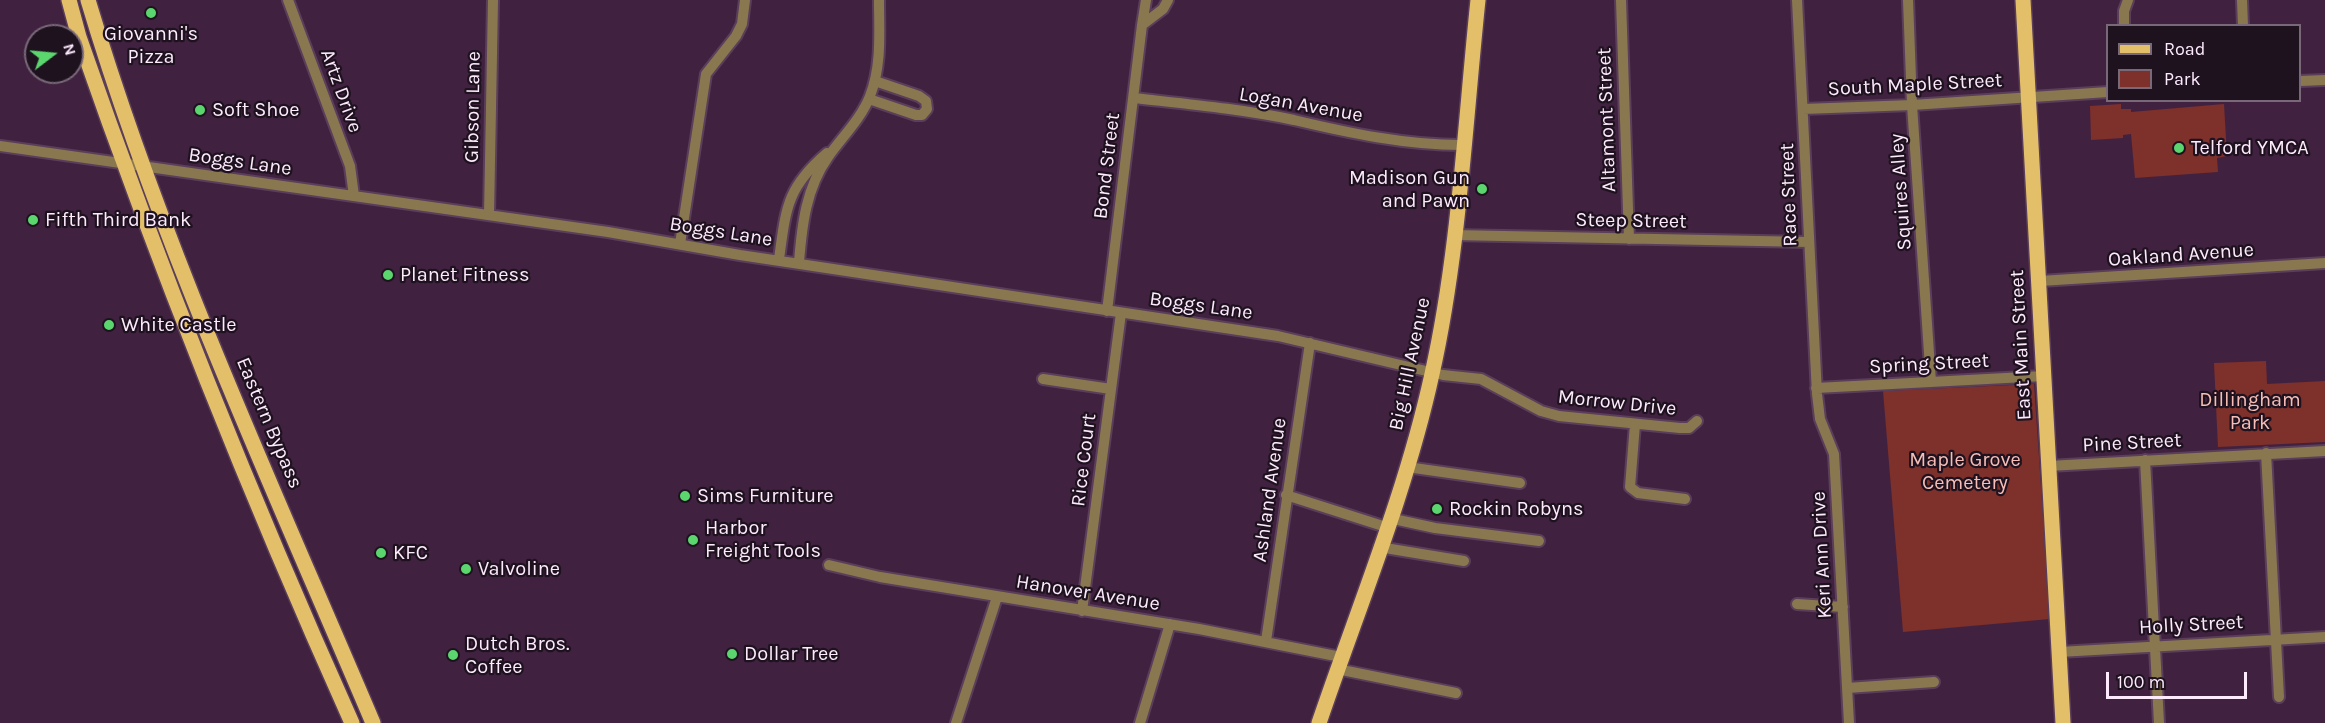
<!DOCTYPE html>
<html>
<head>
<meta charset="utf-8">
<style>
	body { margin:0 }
	#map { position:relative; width:2325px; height:723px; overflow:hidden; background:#402240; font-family:Karla,sans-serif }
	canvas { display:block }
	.legend { position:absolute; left:2106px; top:24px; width:195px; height:78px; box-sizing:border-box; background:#1f121f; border:2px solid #786878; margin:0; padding:8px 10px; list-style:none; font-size:18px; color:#fdeafd }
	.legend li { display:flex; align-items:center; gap:12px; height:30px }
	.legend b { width:30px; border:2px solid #786878 }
	.north { position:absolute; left:24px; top:24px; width:60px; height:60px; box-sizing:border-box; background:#1f121f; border:2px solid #786878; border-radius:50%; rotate:74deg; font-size:16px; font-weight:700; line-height:24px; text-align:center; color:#fdeafd }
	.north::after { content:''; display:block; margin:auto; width:21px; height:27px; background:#5bd56e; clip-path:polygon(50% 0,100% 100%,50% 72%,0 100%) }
	.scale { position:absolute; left:2106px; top:672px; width:141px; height:27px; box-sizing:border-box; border:3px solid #fdeafd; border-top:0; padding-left:8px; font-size:18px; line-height:21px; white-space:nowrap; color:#fdeafd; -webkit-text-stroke:4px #1f121f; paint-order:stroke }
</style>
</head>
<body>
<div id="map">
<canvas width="2325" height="723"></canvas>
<ul class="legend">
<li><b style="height:8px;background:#e4bf69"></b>Road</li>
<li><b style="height:16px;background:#7e302b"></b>Park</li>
</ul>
<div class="north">N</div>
<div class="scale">100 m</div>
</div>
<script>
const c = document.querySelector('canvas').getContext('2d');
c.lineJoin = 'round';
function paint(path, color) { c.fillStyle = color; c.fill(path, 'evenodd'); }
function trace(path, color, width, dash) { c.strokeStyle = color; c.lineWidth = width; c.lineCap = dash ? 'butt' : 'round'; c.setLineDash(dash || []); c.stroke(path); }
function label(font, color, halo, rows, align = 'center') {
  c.font = font + ' Karla,sans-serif'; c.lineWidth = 4.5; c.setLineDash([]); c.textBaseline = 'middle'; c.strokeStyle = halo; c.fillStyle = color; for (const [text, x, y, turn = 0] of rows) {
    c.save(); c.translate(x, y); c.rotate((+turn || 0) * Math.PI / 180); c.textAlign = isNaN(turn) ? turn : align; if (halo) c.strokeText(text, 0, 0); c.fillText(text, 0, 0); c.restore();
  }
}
paint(new Path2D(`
	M 2121,104 L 2121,109 L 2131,109 L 2131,112 L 2224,104 L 2227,156 L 2217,158 L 2218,172 L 2135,178 L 2131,134 L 2123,135 L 2123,138 L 2091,140 L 2090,106 Z
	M 2266,361 L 2267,384 L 2325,381 L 2325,442 L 2218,447 L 2214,363 Z
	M 2034,384 L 2050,619 L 1903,632 L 1883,391 Z`), '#7e302b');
const street = new Path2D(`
	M 288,0 L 350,166 L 354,196
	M 1146,0 L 1142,25 L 1163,9 L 1168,0
	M 1621,0 L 1629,239
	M 1797,0 L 1817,394 L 1820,419 L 1834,454 L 1849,723
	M 1908,0 L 1912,105 L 1931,382
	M 2242,0 L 2243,26
	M 2124,26 L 2124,11 L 2128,0
	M 2300,81 L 2325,80
	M 1134,98 C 1187,104 1242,109 1294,120 C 1349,133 1405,145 1462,145
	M 869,99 L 916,115 L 922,115 L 927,109 L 926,101 L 919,96 L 875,81
	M 1803,109 L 1912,105 L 2108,92
	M 0,146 L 608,232 L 740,255 L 1278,336 L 1443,375 L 1481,379 L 1541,411 L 1559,416 L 1680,428 L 1689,428 L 1697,421
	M 489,215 L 493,0
	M 1453,235 L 1809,242
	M 680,244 L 706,74 L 736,36 L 742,24 L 745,0
	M 779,259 C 786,209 786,188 827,153
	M 799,262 C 802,225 806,188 828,157 C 842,137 861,119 870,96 C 882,65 879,32 879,0
	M 2040,281 L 2325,263
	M 1107,311 L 1142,25
	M 1043,379 L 1111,389
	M 1816,388 L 2044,376
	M 1635,424 L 1630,487 L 1638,493 L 1685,499
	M 2266,453 L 2279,697
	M 2145,460 L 2159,723
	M 2048,466 L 2325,451
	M 1407,467 L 1520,483
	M 1286,495 L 1386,527
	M 1389,518 L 1435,528 L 1539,541
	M 1379,547 L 1464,561
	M 829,565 L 880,577 L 1199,629 L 1341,657
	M 1797,604 L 1843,607
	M 1082,611 L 1121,313
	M 1266,641 L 1310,343
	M 2059,652 L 2325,637
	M 1337,669 L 1456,693
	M 1847,688 L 1934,682
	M 956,723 L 997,597
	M 1140,723 L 1170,624`);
const primary = new Path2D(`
	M 69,0 L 79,37 C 160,270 251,498 352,723
	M 88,0 C 162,248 272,485 373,723
	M 2023,0 L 2063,723
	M 1319,723 C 1358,608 1406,493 1432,374 C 1459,254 1465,123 1478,0`);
trace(street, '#5a3e5a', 14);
trace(primary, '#5a3e5a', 18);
trace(street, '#897750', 10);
trace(primary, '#e4bf69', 15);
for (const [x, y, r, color] of [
	[151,13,6,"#5bd56e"],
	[200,110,6,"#5bd56e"],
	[2179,148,6,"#5bd56e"],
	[1482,189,6,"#5bd56e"],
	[33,220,6,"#5bd56e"],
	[388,275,6,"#5bd56e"],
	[109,325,6,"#5bd56e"],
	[685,496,6,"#5bd56e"],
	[1437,509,6,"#5bd56e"],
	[693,540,6,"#5bd56e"],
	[381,553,6,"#5bd56e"],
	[466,569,6,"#5bd56e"],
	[732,654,6,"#5bd56e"],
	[453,655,6,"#5bd56e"]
]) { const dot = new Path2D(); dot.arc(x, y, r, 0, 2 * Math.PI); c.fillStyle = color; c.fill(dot); trace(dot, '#1f121f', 2); }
label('20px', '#fdeafd', '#1f121f', [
	["Giovanni's",151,34,"center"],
	["Pizza",151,57,"center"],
	["Soft Shoe",212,110],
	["Telford YMCA",2191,148],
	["Madison Gun",1470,178,"right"],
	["and Pawn",1470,201,"right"],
	["Fifth Third Bank",45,220],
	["Planet Fitness",400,275],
	["White Castle",121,325],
	["Sims Furniture",697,496],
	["Rockin Robyns",1449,509],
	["Harbor",705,528],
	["Freight Tools",705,551],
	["KFC",393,553],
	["Valvoline",478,569],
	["Dutch Bros.",465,644],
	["Coffee",465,667],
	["Dollar Tree",744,654]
], 'left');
label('20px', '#fdeafd', '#1f121f', [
	["South Maple Street",1915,85,-3],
	["Artz Drive",341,91,70],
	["Logan Avenue",1301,105,10],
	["Gibson Lane",473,107,-89],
	["Altamont Street",1607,120,-92],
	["Boggs Lane",240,162,8],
	["Bond Street",1107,166,-83],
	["Squires Alley",1901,192,-94],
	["Race Street",1789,195,-92],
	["Steep Street",1631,221,1],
	["Boggs Lane",721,232,9],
	["Oakland Avenue",2181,255,-4],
	["Boggs Lane",1201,306,8],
	["East Main Street",2021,345,-93],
	["Big Hill Avenue",1410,364,-78],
	["Spring Street",1929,364,-3],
	["Morrow Drive",1617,403,6],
	["Eastern Bypass",269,423,67],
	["Pine Street",2132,443,-3],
	["Rice Court",1084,460,-83],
	["Ashland Avenue",1270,490,-82],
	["Keri Ann Drive",1822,555,-93],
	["Hanover Avenue",1088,593,9],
	["Holly Street",2191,625,-3]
]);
label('20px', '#f6beb7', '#1f121f', [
	["Dillingham",2250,400],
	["Park",2250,423],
	["Maple Grove",1965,460],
	["Cemetery",1965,483]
]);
</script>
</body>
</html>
